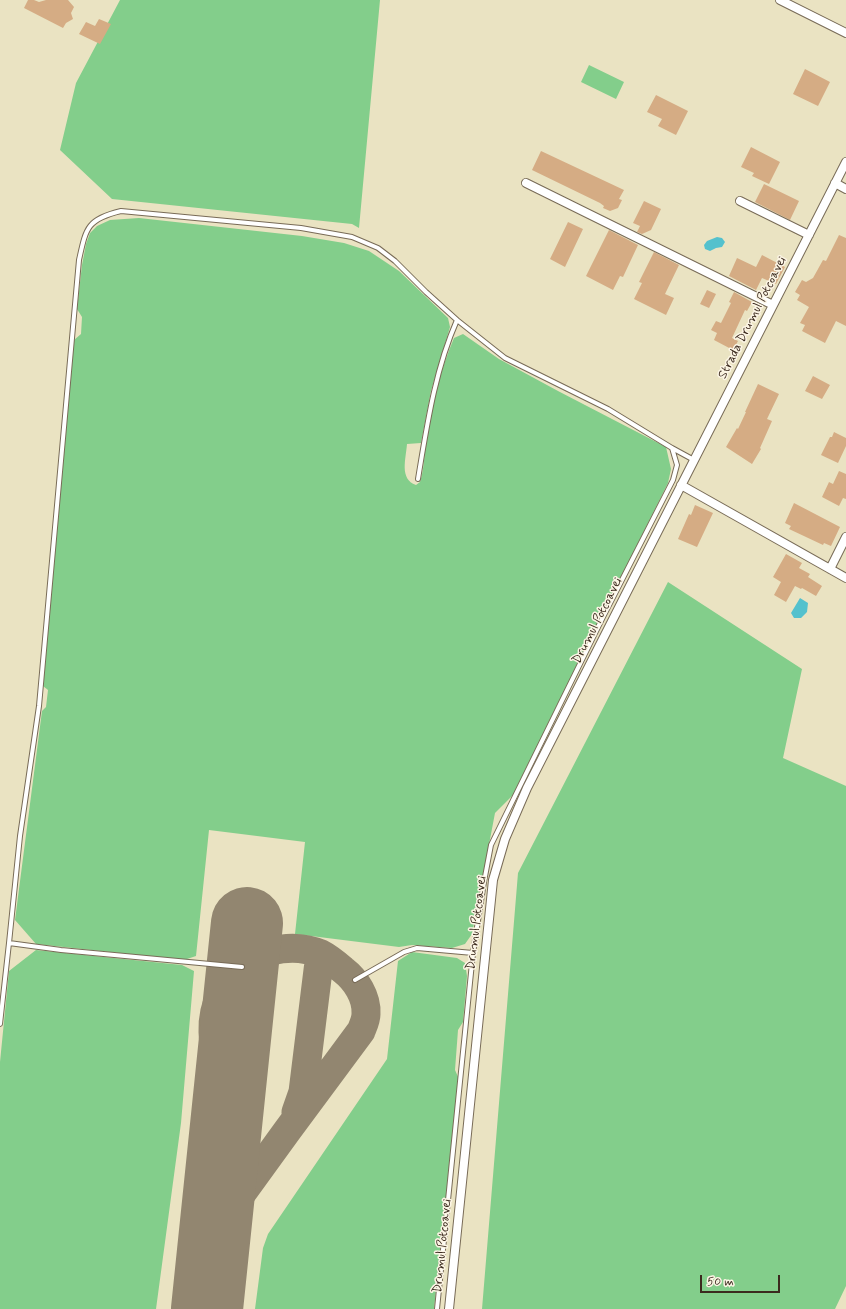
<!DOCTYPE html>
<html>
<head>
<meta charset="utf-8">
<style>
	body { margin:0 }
	#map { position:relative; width:846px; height:1309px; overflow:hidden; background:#eae3c2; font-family:Mynerve,sans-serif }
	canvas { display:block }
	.scale { position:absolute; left:700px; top:1275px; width:80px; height:18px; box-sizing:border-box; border:2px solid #3b2a1e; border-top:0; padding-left:5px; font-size:12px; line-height:14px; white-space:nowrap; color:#3b2a1e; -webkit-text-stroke:3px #fcf5e5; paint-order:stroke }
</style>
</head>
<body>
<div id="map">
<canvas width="846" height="1309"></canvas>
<div class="scale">50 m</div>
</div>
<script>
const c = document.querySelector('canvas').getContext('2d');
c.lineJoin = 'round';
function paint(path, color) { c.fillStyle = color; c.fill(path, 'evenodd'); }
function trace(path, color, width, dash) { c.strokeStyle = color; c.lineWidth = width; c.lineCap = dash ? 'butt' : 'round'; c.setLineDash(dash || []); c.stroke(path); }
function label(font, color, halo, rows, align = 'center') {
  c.font = font + ' Mynerve,sans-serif'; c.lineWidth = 3; c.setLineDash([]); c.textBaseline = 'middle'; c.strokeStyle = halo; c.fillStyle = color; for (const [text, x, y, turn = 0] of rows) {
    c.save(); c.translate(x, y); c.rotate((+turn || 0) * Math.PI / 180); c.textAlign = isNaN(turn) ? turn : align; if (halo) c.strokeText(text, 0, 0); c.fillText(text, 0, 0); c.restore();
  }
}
paint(new Path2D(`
	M 120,0 L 380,0 L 359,228 L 352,224 L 112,199 L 60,150 L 76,83 Z
	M 589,65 L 624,82 L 616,99 L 581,82 Z
	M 139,218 L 302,236 L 344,243 L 369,251 L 399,271 L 448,318 L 450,327 L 431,391 L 421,443 L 407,444 C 406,459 399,479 416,485 L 420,482 C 425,467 424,450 427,434 C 433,402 441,368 454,338 L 463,334 L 499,359 L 558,391 L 666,447 L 671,469 L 668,483 L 513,795 L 495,813 L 472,934 L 465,944 L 452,948 L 412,945 L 399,947 L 295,934 L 305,842 L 209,830 L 196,956 L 184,960 L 36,944 L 15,920 L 42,711 L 46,707 L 48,690 L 43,686 L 74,340 L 81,334 L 82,317 L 77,309 L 82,265 L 86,244 L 90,233 L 97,226 L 110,220 Z
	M 668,582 L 802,669 L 783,758 L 846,786 L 846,1286 L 835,1309 L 482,1309 L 518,873 Z
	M 36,950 L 182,965 L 194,971 L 181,1123 L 156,1309 L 0,1309 L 0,1062 L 9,971 Z
	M 412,952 L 457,958 L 465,963 L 467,976 L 463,1022 L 458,1030 L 455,1070 L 459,1079 L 434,1309 L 255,1309 L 263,1248 L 268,1234 L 387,1059 L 398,961 Z`), '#83ce8b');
paint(new Path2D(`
	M 717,237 L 722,238 L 725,242 L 722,247 L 716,248 L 710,251 L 705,249 L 704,245 L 707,241 Z
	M 800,598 L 808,603 L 807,612 L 801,618 L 794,618 L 791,613 Z`), '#54c1cd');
trace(new Path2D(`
	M 296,1112 L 303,1092 L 320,954
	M 212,1257 L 222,1231 L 237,1200 L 287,1131 L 361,1031 C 363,1026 366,1020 366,1014 C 367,997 356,980 343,970 C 336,964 329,958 321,954 C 268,932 211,976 213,1032 C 213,1049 222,1065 230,1079`), '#928670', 29);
trace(new Path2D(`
	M 207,1309 L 247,923`), '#928670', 72);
paint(new Path2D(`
	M 28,0 L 34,0 L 39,2 L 46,0 L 68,0 L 74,7 L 71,13 L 73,19 L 66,23 L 63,28 L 24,8 Z
	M 99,19 L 111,24 L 100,44 L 79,34 L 86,22 L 95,26 Z
	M 805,69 L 830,82 L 818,106 L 793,94 Z
	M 656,95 L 688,111 L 676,135 L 658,126 L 662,119 L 647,112 Z
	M 751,147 L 780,162 L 769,184 L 752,176 L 754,173 L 741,167 Z
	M 541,151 L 624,190 L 619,199 L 622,200 L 618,208 L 610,211 L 603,208 L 604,206 L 600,203 L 532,170 Z
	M 764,184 L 799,201 L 790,220 L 755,202 Z
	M 644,201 L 661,209 L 651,230 L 642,234 L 637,232 L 640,226 L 633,223 Z
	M 568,222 L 583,229 L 565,267 L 550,259 Z
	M 609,230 L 638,245 L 623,277 L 620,276 L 613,290 L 586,276 Z
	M 839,235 L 846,238 L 846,326 L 836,321 L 825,343 L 802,331 L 805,325 L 800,323 L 809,307 L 797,300 L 800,295 L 795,292 L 802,280 L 806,282 L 813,278 L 823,260 L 826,261 Z
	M 654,252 L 679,265 L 665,294 L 674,298 L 666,315 L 634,299 L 642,283 L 639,282 Z
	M 762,255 L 785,267 L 776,284 L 762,278 L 756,290 L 729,276 L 737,258 L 756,267 Z
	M 707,290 L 716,294 L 709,308 L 700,304 Z
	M 734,292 L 752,302 L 747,311 L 745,310 L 732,338 L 738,341 L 733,350 L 714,340 L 717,333 L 711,330 L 716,321 L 721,323 L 731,303 L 729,302 Z
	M 813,376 L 830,385 L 822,399 L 805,391 Z
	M 758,384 L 779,394 L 767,419 L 772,421 L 760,448 L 761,449 L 752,464 L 726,447 L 737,428 L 738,429 L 746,412 L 745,412 Z
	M 834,432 L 846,438 L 846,446 L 838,463 L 821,455 L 830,437 L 832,437 Z
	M 839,471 L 846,474 L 846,499 L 843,498 L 839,506 L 822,497 L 829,482 L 833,484 Z
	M 794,503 L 840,527 L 831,546 L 824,543 L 823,545 L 789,529 L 791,526 L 785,523 Z
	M 695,505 L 713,513 L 697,547 L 678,539 L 689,514 L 691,515 Z
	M 786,554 L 802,563 L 799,568 L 810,574 L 808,577 L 822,586 L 816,596 L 802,588 L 801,589 L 795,586 L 786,602 L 774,595 L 781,582 L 773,577 Z`), '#d5ac84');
const service = new Path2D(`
	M 672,448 L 694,460
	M 9,943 L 20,836 L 39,706 L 79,260 C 86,228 87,219 121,211 L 301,228 L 352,237 L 378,248 L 395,261 L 426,292 L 457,320 C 435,370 427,425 418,479
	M 355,980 L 404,952 L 417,948 L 473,953
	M 0,1024 L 9,943 L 61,950 L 242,967
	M 437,1309 L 473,953 L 484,882 L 491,845 L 603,617 L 673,480 L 677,465 L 672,448 L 608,409 L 505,358 L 457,320`);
const minor = new Path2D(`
	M 780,0 L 846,33
	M 526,183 L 773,305
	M 835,183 L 846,189
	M 740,201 L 809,235
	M 681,485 L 846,578
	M 830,569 L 846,537
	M 449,1309 L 493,880 L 505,839 L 527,788 L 846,162`);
trace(service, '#786b57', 6);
trace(minor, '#786b57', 10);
trace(service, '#fff', 4);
trace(minor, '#fff', 8);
label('13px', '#3b2a1e', '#fcf5e5', [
	["Strada Drumul Potcoavei",753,318,-63],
	["Drumul Potcoavei",598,621,-63],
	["Drumul Potcoavei",477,923,-83],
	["Drumul Potcoavei",443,1246,-84]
]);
</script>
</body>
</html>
